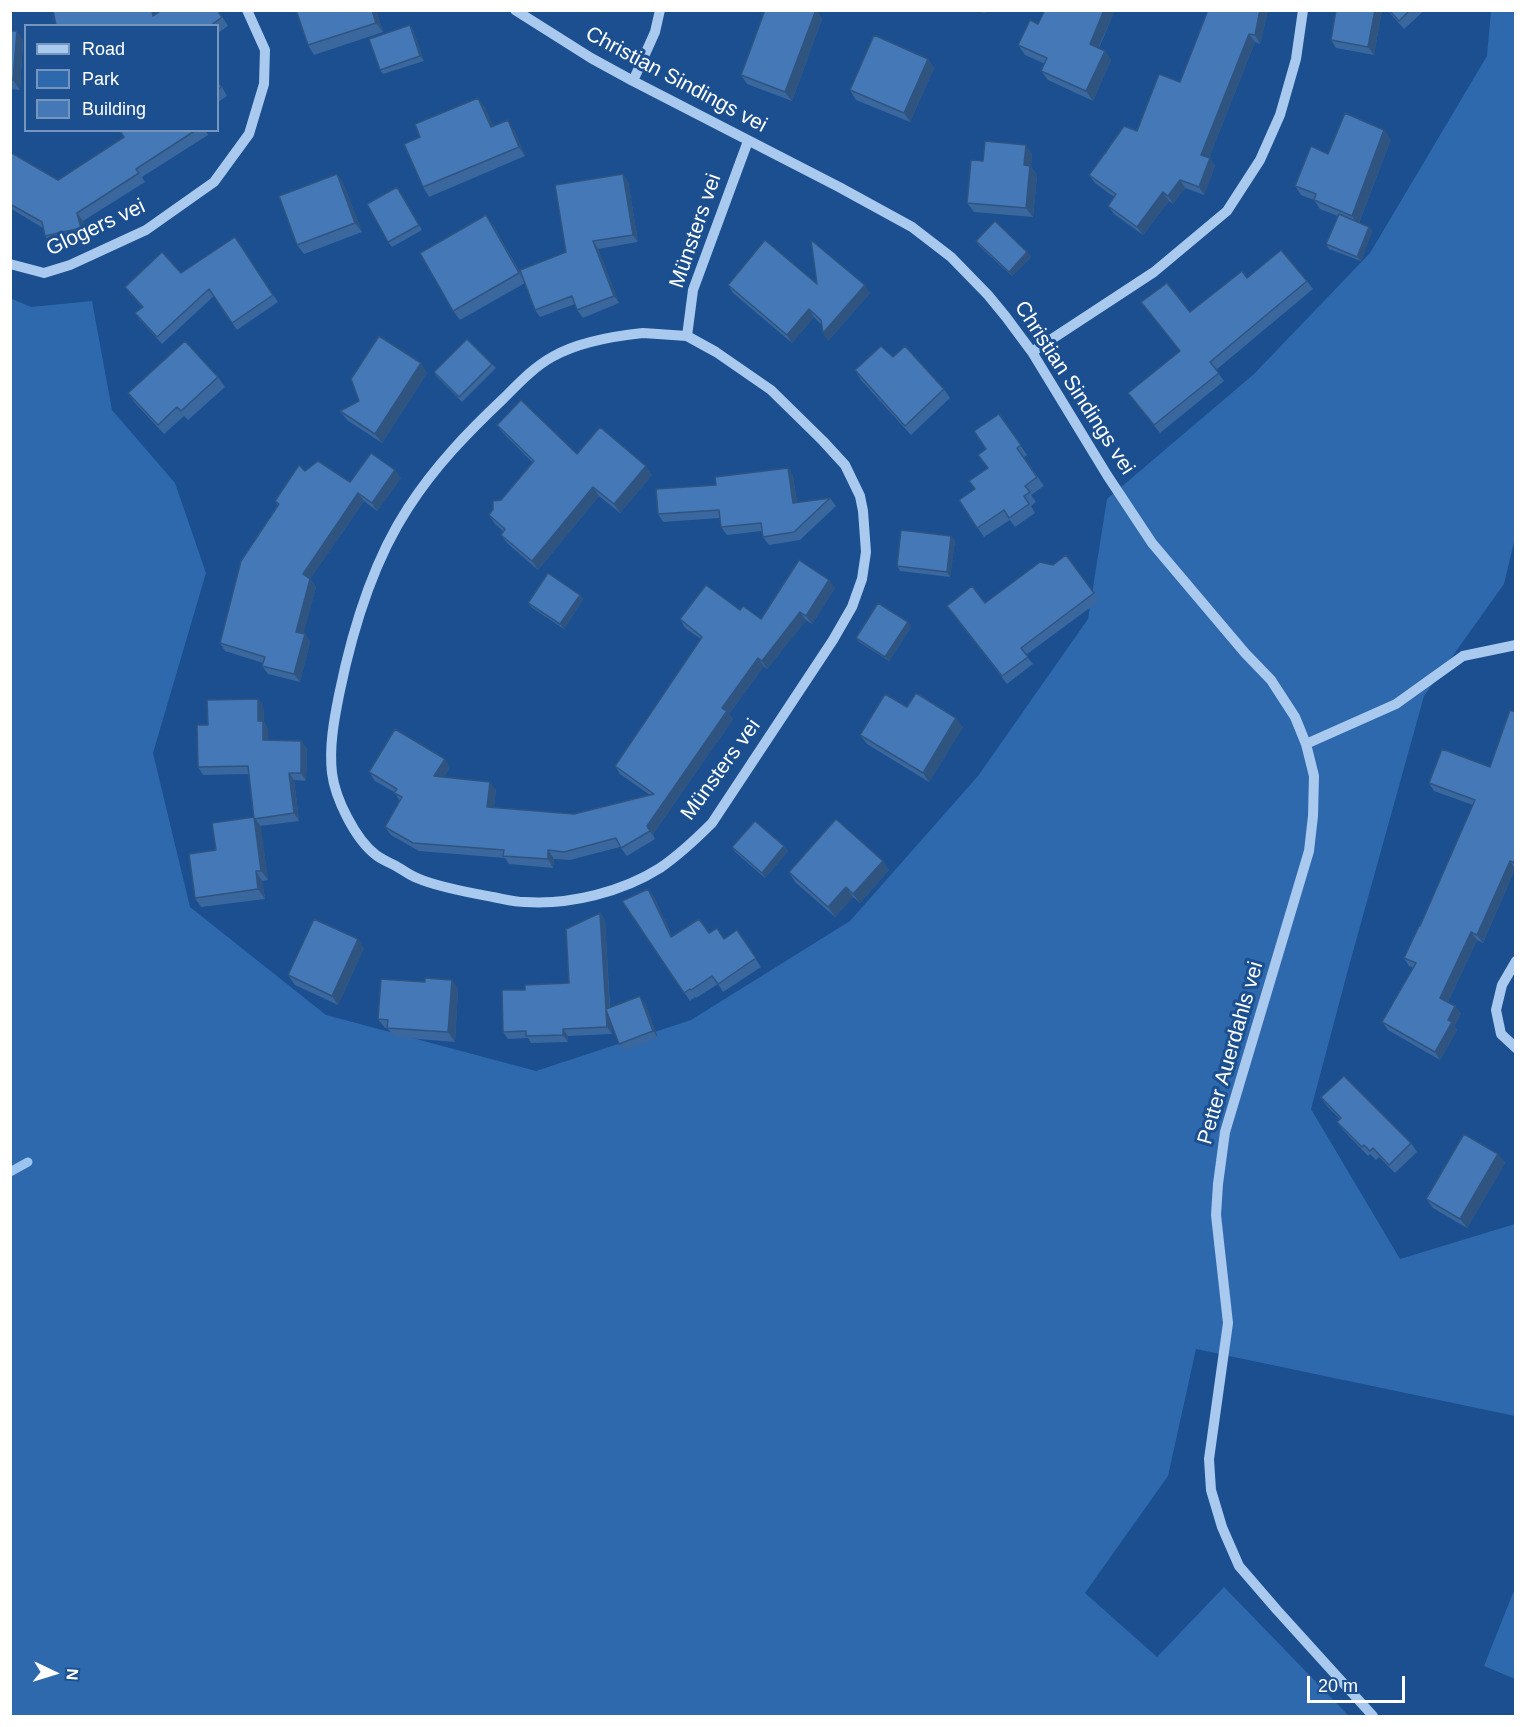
<!DOCTYPE html>
<html>
<head>
<meta charset="utf-8">
<style>
	body { margin:0 }
	#map { position:relative; width:1526px; height:1727px; overflow:hidden; background:#1b4f8f; font-family:Helvetica,sans-serif }
	canvas { display:block }
	.frame { position:absolute; inset:0; border:12px solid #fff; pointer-events:none }
	.legend { position:absolute; left:24px; top:24px; width:195px; height:108px; box-sizing:border-box; background:#1b4f8f; border:2px solid #7695bc; margin:0; padding:8px 10px; list-style:none; font-size:18px; color:#fff }
	.legend li { display:flex; align-items:center; gap:12px; height:30px }
	.legend b { width:30px; border:2px solid #7695bc }
	.north { position:absolute; left:24px; top:1643px; width:60px; height:60px; -webkit-text-stroke:4px #1b4f8f; paint-order:stroke; rotate:94deg; font-size:16px; font-weight:700; line-height:24px; text-align:center; color:#fff }
	.north::after { content:''; display:block; margin:auto; width:21px; height:27px; background:#fff; clip-path:polygon(50% 0,100% 100%,50% 72%,0 100%) }
	.scale { position:absolute; left:1307px; top:1676px; width:98px; height:27px; box-sizing:border-box; border:3px solid #fff; border-top:0; padding-left:8px; font-size:18px; line-height:21px; white-space:nowrap; color:#fff; -webkit-text-stroke:4px #1b4f8f; paint-order:stroke }
</style>
</head>
<body>
<div id="map">
<canvas width="1526" height="1727"></canvas>
<div class="frame"></div>
<ul class="legend">
<li><b style="height:8px;background:#a9c9ee"></b>Road</li>
<li><b style="height:16px;background:#2e69ad"></b>Park</li>
<li><b style="height:16px;background:#4478b7"></b>Building</li>
</ul>
<div class="north">N</div>
<div class="scale">20 m</div>
</div>
<script>
const c = document.querySelector('canvas').getContext('2d');
c.lineJoin = 'round';
function paint(path, color) { c.fillStyle = color; c.fill(path, 'evenodd'); }
function trace(path, color, width, dash) { c.strokeStyle = color; c.lineWidth = width; c.lineCap = dash ? 'butt' : 'round'; c.setLineDash(dash || []); c.stroke(path); }
function label(font, color, halo, rows, align = 'center') {
  c.font = font + ' Helvetica,sans-serif'; c.lineWidth = 6; c.setLineDash([]); c.textBaseline = 'middle'; c.strokeStyle = halo; c.fillStyle = color; for (const [text, x, y, turn = 0] of rows) {
    c.save(); c.translate(x, y); c.rotate((+turn || 0) * Math.PI / 180); c.textAlign = isNaN(turn) ? turn : align; if (halo) c.strokeText(text, 0, 0); c.fillText(text, 0, 0); c.restore();
  }
}
paint(new Path2D(`
	M 1491,11 L 1515,11 L 1515,538 L 1504,584 L 1424,696 L 1349,966 L 1311,1109 L 1400,1259 L 1515,1224 L 1515,1416 L 1196,1349 L 1168,1476 L 1085,1593 L 1157,1657 L 1224,1587 L 1349,1716 L 11,1716 L 10,298 L 31,307 L 92,301 L 112,410 L 175,483 L 206,573 L 153,753 L 190,907 L 326,1015 L 536,1071 L 691,1020 L 850,921 L 978,776 L 1088,619 L 1107,499 L 1254,374 L 1370,253 L 1487,56 Z
	M 1515,1588 L 1516,1679 L 1515,1679 L 1484,1666 Z`), '#2e69ad');
trace(new Path2D(`
	M 10,1172 L 28,1162`), '#9cc4f0', 9);
trace(new Path2D(`
	M 515,10 L 591,58 L 633,81 L 839,187 L 912,227 L 951,257 L 988,295 L 1006,317 L 1032,352 L 1107,475 L 1152,543 L 1245,653 L 1271,680 L 1295,717 L 1306,744 L 1314,776 L 1313,816 L 1309,851 L 1225,1132 L 1218,1184 L 1216,1215 L 1228,1323 L 1209,1459 L 1211,1490 L 1222,1527 L 1239,1566 L 1277,1610 L 1373,1716
	M 633,81 L 655,32 L 660,10
	M 10,264 L 44,273 L 70,265 L 146,230 L 214,182 L 249,134 L 264,84 L 265,50 L 247,10
	M 643,333 L 687,336 L 716,352 L 771,390 L 823,441 L 845,465 L 860,496 L 863,511 L 866,552 L 862,579 L 852,607 L 833,640 L 712,823 C 696,839 679,855 660,868 C 622,892 570,905 525,902 C 514,902 504,899 493,897 C 471,893 437,887 417,878 C 409,875 402,869 394,865 C 388,862 381,859 376,855 C 355,839 335,798 332,773 C 329,747 334,720 339,695 C 352,631 372,563 408,508 C 435,466 468,432 504,398 C 519,383 534,367 552,357 C 578,342 614,336 643,333 Z
	M 687,336 L 693,290 L 748,141
	M 1032,352 L 1154,272 L 1227,211 L 1260,160 L 1280,115 L 1296,59 L 1303,10
	M 1306,744 L 1396,704 L 1463,656 L 1516,645
	M 1516,961 L 1502,985 L 1496,1010 L 1501,1034 L 1516,1048`), '#a9c9ee', 10);
paint(new Path2D(`
	M 218,10 L 228,26 L 218,33 L 218,26 L 56,26 L 156,14 Z
	M 376,10 L 383,32 L 314,55 L 308,45 Z
	M 816,10 L 822,19 L 792,101 L 747,84 L 741,75 Z
	M 973,10 L 986,10 L 985,13 Z
	M 1045,10 L 1115,10 L 1099,48 L 1105,51 L 1111,60 L 1093,101 L 1048,80 L 1041,71 L 1045,64 L 1025,55 L 1018,45 L 1038,24 Z
	M 1268,10 L 1260,44 L 1255,42 L 1209,158 L 1215,166 L 1204,195 L 1185,188 L 1173,204 L 1169,201 L 1143,235 L 1114,214 L 1108,206 L 1114,197 L 1095,183 L 1089,175 L 1137,131 L 1180,82 Z
	M 1336,10 L 1382,10 L 1374,55 L 1336,48 L 1331,40 Z
	M 1387,10 L 1425,10 L 1404,29 Z
	M 410,25 L 413,30 L 424,61 L 383,74 L 380,70 Z
	M 10,31 L 23,40 L 20,90 L 10,89 Z
	M 928,59 L 934,68 L 910,122 L 856,100 L 850,90 Z
	M 218,80 L 227,96 L 218,102 Z
	M 485,107 L 493,127 L 514,130 L 525,156 L 429,197 L 423,187 L 420,137 Z
	M 119,130 L 206,130 L 208,135 L 142,177 L 145,182 L 83,221 L 87,237 L 51,245 L 45,236 L 43,228 L 10,208 L 10,152 L 58,180 L 124,137 Z
	M 1391,139 L 1359,223 L 1369,227 L 1372,231 L 1361,261 L 1329,249 L 1326,244 L 1338,216 L 1320,209 L 1314,200 L 1301,195 L 1295,186 L 1328,154 Z
	M 1032,154 L 1031,167 L 1037,175 L 1033,217 L 974,212 L 967,203 L 983,161 Z
	M 337,174 L 343,183 L 362,232 L 304,254 L 297,245 Z
	M 628,181 L 638,242 L 598,249 L 619,303 L 583,318 L 577,310 L 575,304 L 540,317 L 535,310 L 525,283 L 460,320 L 453,311 L 486,215 L 493,225 L 525,281 L 566,252 Z
	M 400,192 L 422,230 L 392,247 L 388,242 Z
	M 235,237 L 278,302 L 237,330 L 214,296 L 162,344 L 140,320 L 135,313 L 142,307 L 130,294 L 125,287 L 181,273 Z
	M 976,241 L 1027,252 L 1031,257 L 1012,276 L 979,246 Z
	M 1247,278 L 1307,281 L 1313,289 L 1216,370 L 1224,381 L 1160,433 L 1128,393 L 1180,351 L 1141,302 L 1190,312 Z
	M 817,284 L 870,293 L 828,341 L 821,324 L 814,317 L 792,343 L 733,293 L 728,285 Z
	M 893,357 L 944,389 L 950,398 L 911,435 L 861,380 L 855,370 Z
	M 492,364 L 496,368 L 462,402 L 437,377 L 434,372 Z
	M 427,373 L 382,443 L 347,420 L 340,411 L 359,401 Z
	M 218,377 L 225,387 L 188,420 L 184,416 L 164,434 L 135,403 L 128,393 Z
	M 999,414 L 1027,455 L 1024,457 L 1044,486 L 1031,495 L 1036,502 L 1031,506 L 1035,513 L 1015,527 L 1010,520 L 984,537 L 959,500 L 975,489 L 988,468 L 986,449 Z
	M 497,425 L 577,454 L 652,475 L 620,513 L 599,496 L 538,570 L 507,543 L 501,535 L 503,531 L 495,524 L 489,515 L 532,462 L 503,433 Z
	M 788,468 L 793,476 L 797,503 L 830,498 L 836,506 L 800,540 L 769,545 L 763,537 L 762,531 L 727,535 L 721,527 L 720,518 L 663,522 L 658,514 L 716,485 Z
	M 305,471 L 350,482 L 401,478 L 377,511 L 364,501 L 310,579 L 316,587 L 303,634 L 305,634 L 310,642 L 300,682 L 268,674 L 262,666 L 263,663 L 225,651 L 220,643 L 278,506 L 275,501 Z
	M 955,540 L 950,577 L 900,571 L 897,566 Z
	M 1066,555 L 1099,601 L 1026,655 L 1033,664 L 1007,684 L 952,613 L 985,603 L 1053,565 Z
	M 835,588 L 812,624 L 806,620 L 767,669 L 764,666 L 729,714 L 733,719 L 653,834 L 655,839 L 627,856 L 620,847 L 570,860 L 554,859 L 553,868 L 509,864 L 505,858 L 419,851 L 391,835 L 385,827 L 400,801 L 394,792 L 375,781 L 369,772 L 450,767 L 444,777 L 496,790 L 494,807 L 574,814 L 650,795 L 620,774 L 615,766 L 701,639 L 685,628 L 680,619 L 740,610 L 761,619 Z
	M 580,595 L 583,599 L 564,629 L 531,607 L 528,603 Z
	M 911,627 L 889,661 L 859,642 L 856,638 Z
	M 258,699 L 263,706 L 264,722 L 268,729 L 268,740 L 301,741 L 307,749 L 306,781 L 294,780 L 299,821 L 260,826 L 268,880 L 262,881 L 265,899 L 201,907 L 195,898 L 216,850 L 254,817 L 249,774 L 203,775 L 198,767 L 208,725 Z
	M 907,707 L 963,727 L 929,782 L 867,744 L 860,735 Z
	M 1515,712 L 1515,869 L 1483,943 L 1477,940 L 1448,1002 L 1455,1006 L 1461,1014 L 1454,1026 L 1457,1030 L 1440,1060 L 1388,1030 L 1382,1022 L 1414,968 L 1409,966 L 1404,958 L 1420,926 L 1473,805 L 1434,791 L 1429,783 L 1490,767 Z
	M 784,846 L 788,851 L 765,878 L 735,852 L 732,847 Z
	M 889,870 L 860,903 L 853,897 L 835,917 L 795,882 L 789,872 Z
	M 648,889 L 654,897 L 672,936 L 709,933 L 724,939 L 737,930 L 761,967 L 723,992 L 718,984 L 696,998 L 695,997 L 690,1001 L 622,901 Z
	M 600,913 L 605,920 L 610,1007 L 645,1003 L 658,1038 L 624,1051 L 619,1044 L 611,1024 L 612,1034 L 568,1036 L 568,1042 L 531,1043 L 528,1038 L 508,1039 L 503,1032 L 525,990 L 569,983 Z
	M 364,948 L 338,1005 L 295,985 L 288,975 Z
	M 452,980 L 458,989 L 455,1042 L 394,1037 L 388,1029 L 385,1028 L 378,1019 L 425,982 Z
	M 1321,1097 L 1411,1143 L 1417,1152 L 1395,1173 L 1379,1157 L 1376,1160 L 1370,1154 L 1368,1156 L 1343,1130 L 1337,1122 L 1340,1119 L 1327,1106 Z
	M 1498,1154 L 1505,1163 L 1467,1228 L 1433,1208 L 1426,1199 Z`), '#3a679d');
paint(new Path2D(`
	M 152,10 L 156,10 L 159,25 L 153,16 Z
	M 372,10 L 376,10 L 383,32 L 376,23 Z
	M 816,10 L 822,19 L 792,101 L 785,92 Z
	M 1104,10 L 1115,10 L 1096,53 L 1090,44 Z
	M 1260,10 L 1268,10 L 1260,44 L 1255,35 Z
	M 1375,10 L 1382,10 L 1374,55 L 1368,47 Z
	M 410,25 L 413,30 L 424,61 L 420,56 Z
	M 17,31 L 23,40 L 20,90 L 13,80 Z
	M 1249,34 L 1255,42 L 1207,163 L 1201,155 Z
	M 1105,51 L 1111,60 L 1093,101 L 1086,91 Z
	M 928,59 L 934,68 L 910,122 L 904,113 Z
	M 478,98 L 485,107 L 498,137 L 491,127 Z
	M 508,120 L 514,130 L 525,156 L 519,147 Z
	M 1384,130 L 1391,139 L 1358,225 L 1352,216 Z
	M 1026,145 L 1032,154 L 1031,167 L 1037,175 L 1033,217 L 1026,208 L 1024,165 Z
	M 1210,158 L 1215,166 L 1204,195 L 1199,187 Z
	M 337,174 L 343,183 L 362,232 L 355,223 Z
	M 623,174 L 628,181 L 638,242 L 633,235 Z
	M 1180,180 L 1185,188 L 1173,204 L 1168,196 Z
	M 1163,192 L 1169,201 L 1143,235 L 1137,227 Z
	M 77,213 L 83,221 L 87,237 L 81,228 Z
	M 486,215 L 493,225 L 525,283 L 519,273 Z
	M 1369,227 L 1372,231 L 1361,261 L 1357,257 Z
	M 593,241 L 598,249 L 619,303 L 614,296 Z
	M 1027,252 L 1031,257 L 1012,276 L 1009,272 Z
	M 865,285 L 870,293 L 828,341 L 823,333 Z
	M 809,309 L 814,317 L 792,343 L 787,335 Z
	M 421,363 L 427,373 L 382,443 L 375,434 Z
	M 646,466 L 652,475 L 620,513 L 614,504 Z
	M 788,468 L 793,476 L 798,511 L 793,503 Z
	M 395,470 L 401,478 L 377,511 L 372,503 Z
	M 593,487 L 599,496 L 538,570 L 532,561 Z
	M 358,493 L 364,501 L 310,579 L 316,587 L 302,640 L 296,632 L 303,574 Z
	M 951,536 L 955,540 L 950,577 L 947,572 Z
	M 829,580 L 835,588 L 812,624 L 806,616 Z
	M 580,595 L 583,599 L 564,629 L 560,624 Z
	M 800,612 L 806,620 L 767,669 L 762,661 Z
	M 908,622 L 911,627 L 889,661 L 885,657 Z
	M 305,634 L 310,642 L 300,682 L 294,674 Z
	M 758,658 L 764,666 L 729,714 L 733,719 L 653,834 L 655,839 L 647,826 L 722,708 Z
	M 258,699 L 263,706 L 264,722 L 268,729 L 269,748 L 263,740 L 258,721 Z
	M 956,718 L 963,727 L 929,782 L 923,773 Z
	M 301,741 L 307,749 L 306,781 L 301,773 Z
	M 445,759 L 450,767 L 440,784 L 434,776 Z
	M 289,773 L 294,780 L 299,821 L 294,813 Z
	M 490,782 L 496,790 L 493,815 L 487,807 Z
	M 254,817 L 261,827 L 268,880 L 261,871 Z
	M 784,846 L 788,851 L 765,878 L 762,873 Z
	M 548,850 L 554,859 L 553,868 L 548,859 Z
	M 883,861 L 889,870 L 860,903 L 853,894 Z
	M 1510,861 L 1515,869 L 1483,943 L 1477,935 Z
	M 256,871 L 262,881 L 265,899 L 258,889 Z
	M 846,887 L 853,897 L 835,917 L 828,907 Z
	M 648,889 L 654,897 L 676,945 L 671,937 Z
	M 600,913 L 605,920 L 610,1016 L 606,1009 Z
	M 1471,932 L 1477,940 L 1446,1006 L 1440,998 Z
	M 358,939 L 364,948 L 338,1005 L 332,996 Z
	M 452,980 L 458,989 L 455,1042 L 448,1032 Z
	M 640,996 L 645,1003 L 658,1038 L 653,1031 Z
	M 1455,1006 L 1461,1014 L 1454,1026 L 1457,1030 L 1440,1060 L 1435,1052 L 1448,1020 Z
	M 606,1010 L 611,1017 L 612,1034 L 607,1027 Z
	M 563,1029 L 568,1036 L 568,1042 L 563,1035 Z
	M 1498,1154 L 1505,1163 L 1467,1228 L 1460,1219 Z`), '#305480');
const building = new Path2D(`
	M 53,10 L 152,10 L 153,16 L 162,10 L 217,10 L 222,17 L 210,26 L 56,26 Z
	M 296,10 L 372,10 L 376,23 L 308,45 Z
	M 765,10 L 816,10 L 785,92 L 741,75 Z
	M 1045,10 L 1104,10 L 1090,44 L 1105,51 L 1086,91 L 1041,71 L 1047,58 L 1018,45 L 1030,20 L 1038,24 Z
	M 1208,10 L 1260,10 L 1255,35 L 1249,34 L 1201,155 L 1210,158 L 1199,187 L 1180,180 L 1168,196 L 1163,192 L 1137,227 L 1108,206 L 1116,194 L 1089,175 L 1105,153 L 1106,153 L 1105,153 L 1124,126 L 1137,131 L 1159,74 L 1180,82 Z
	M 1336,10 L 1375,10 L 1368,47 L 1331,40 Z
	M 1389,10 L 1410,10 L 1399,21 Z
	M 410,25 L 420,56 L 380,70 L 369,39 Z
	M 10,31 L 17,31 L 13,80 L 10,80 Z
	M 874,35 L 928,59 L 904,113 L 850,90 Z
	M 218,81 L 221,87 L 218,90 Z
	M 478,98 L 491,127 L 508,120 L 519,147 L 423,187 L 404,144 L 420,137 L 415,124 Z
	M 1345,113 L 1384,130 L 1352,216 L 1314,200 L 1316,194 L 1295,186 L 1311,146 L 1328,154 Z
	M 119,130 L 196,130 L 136,169 L 139,173 L 77,213 L 81,228 L 45,236 L 42,222 L 10,204 L 10,152 L 58,180 L 124,137 Z
	M 985,141 L 1026,145 L 1024,165 L 1030,166 L 1026,208 L 967,203 L 971,160 L 983,161 Z
	M 337,174 L 355,223 L 297,245 L 279,196 Z
	M 623,174 L 633,235 L 593,241 L 614,296 L 577,310 L 572,296 L 535,310 L 520,270 L 566,252 L 555,185 Z
	M 397,187 L 419,225 L 388,242 L 367,204 Z
	M 1339,214 L 1369,227 L 1357,257 L 1326,244 Z
	M 486,215 L 519,273 L 453,311 L 420,253 Z
	M 995,221 L 1027,252 L 1009,272 L 976,241 Z
	M 235,237 L 273,295 L 232,323 L 209,289 L 157,337 L 135,313 L 143,307 L 125,287 L 162,252 L 181,273 Z
	M 765,240 L 817,284 L 811,240 L 865,285 L 823,333 L 821,320 L 809,309 L 787,335 L 728,285 Z
	M 1281,250 L 1307,281 L 1210,362 L 1219,373 L 1154,425 L 1128,393 L 1180,351 L 1141,302 L 1167,283 L 1190,312 L 1242,271 L 1247,278 Z
	M 379,336 L 421,363 L 375,434 L 340,411 L 359,401 L 351,379 Z
	M 467,339 L 492,364 L 459,397 L 434,372 Z
	M 185,341 L 218,377 L 181,411 L 177,407 L 158,425 L 128,393 Z
	M 881,346 L 893,357 L 905,346 L 944,389 L 905,426 L 855,370 Z
	M 521,400 L 577,454 L 600,427 L 646,466 L 614,504 L 593,487 L 532,561 L 501,535 L 505,529 L 489,515 L 493,509 L 493,501 L 501,500 L 534,461 L 497,425 Z
	M 999,414 L 1021,445 L 1017,448 L 1037,477 L 1025,486 L 1030,492 L 1024,496 L 1029,504 L 1009,518 L 1004,510 L 977,528 L 959,500 L 975,489 L 969,481 L 988,468 L 978,455 L 986,449 L 974,431 Z
	M 371,453 L 395,470 L 372,503 L 358,493 L 303,574 L 310,579 L 296,632 L 305,634 L 294,674 L 262,666 L 265,657 L 220,643 L 241,561 L 279,504 L 275,501 L 299,465 L 305,471 L 318,461 L 350,482 Z
	M 788,468 L 793,503 L 830,498 L 794,532 L 763,537 L 761,523 L 721,527 L 719,510 L 658,514 L 656,489 L 716,485 L 715,477 Z
	M 901,530 L 951,536 L 947,572 L 897,566 Z
	M 1066,555 L 1094,593 L 1021,648 L 1028,657 L 1002,676 L 947,606 L 972,586 L 985,603 L 1040,562 L 1053,565 Z
	M 799,560 L 829,580 L 806,616 L 800,612 L 762,661 L 758,658 L 722,708 L 727,711 L 647,826 L 650,831 L 621,848 L 616,838 L 564,852 L 548,850 L 548,859 L 503,856 L 504,850 L 413,843 L 385,827 L 402,797 L 394,793 L 397,789 L 369,772 L 395,729 L 445,759 L 434,776 L 490,782 L 487,807 L 574,814 L 654,794 L 615,766 L 702,637 L 680,619 L 706,585 L 740,610 L 743,606 L 761,619 Z
	M 548,573 L 580,595 L 560,624 L 528,603 Z
	M 878,603 L 908,622 L 885,657 L 856,638 Z
	M 916,693 L 956,718 L 923,773 L 860,735 L 885,694 L 907,707 Z
	M 258,699 L 258,721 L 263,721 L 263,740 L 301,741 L 301,773 L 289,773 L 294,813 L 254,819 L 248,766 L 198,767 L 197,725 L 208,725 L 207,700 Z
	M 1510,710 L 1515,712 L 1515,863 L 1510,861 L 1477,935 L 1471,932 L 1440,998 L 1455,1006 L 1448,1020 L 1452,1022 L 1435,1052 L 1382,1022 L 1416,963 L 1404,958 L 1419,926 L 1420,926 L 1475,800 L 1429,783 L 1442,749 L 1490,767 Z
	M 254,817 L 261,871 L 256,871 L 258,889 L 195,898 L 189,854 L 216,850 L 212,823 Z
	M 836,819 L 883,861 L 853,894 L 846,887 L 828,907 L 789,872 Z
	M 755,821 L 784,846 L 762,873 L 732,847 Z
	M 648,889 L 671,937 L 699,919 L 709,933 L 717,928 L 724,939 L 737,930 L 756,958 L 718,984 L 712,976 L 691,990 L 690,989 L 684,993 L 622,901 Z
	M 600,913 L 606,1009 L 640,996 L 653,1031 L 619,1044 L 606,1010 L 607,1027 L 563,1029 L 563,1035 L 526,1036 L 526,1031 L 503,1032 L 502,990 L 525,990 L 525,985 L 569,983 L 566,929 Z
	M 314,919 L 358,939 L 332,996 L 288,975 Z
	M 425,978 L 452,980 L 448,1032 L 387,1028 L 388,1020 L 378,1019 L 381,979 L 425,982 Z
	M 1344,1076 L 1411,1143 L 1389,1165 L 1373,1148 L 1370,1151 L 1364,1145 L 1362,1147 L 1337,1122 L 1341,1118 L 1321,1097 Z
	M 1464,1134 L 1498,1154 L 1460,1219 L 1426,1199 Z`);
paint(building, '#4478b7');
trace(building, '#305480', 1.5);
label('21px', '#fff', '#1b4f8f', [
	["Christian Sindings vei",676,80,28],
	["Glogers vei",96,228,-25],
	["Münsters vei",696,231,-71],
	["Christian Sindings vei",1074,388,57],
	["Münsters vei",721,770,-54],
	["Petter Auerdahls vei",1231,1053,-74]
]);
</script>
</body>
</html>
